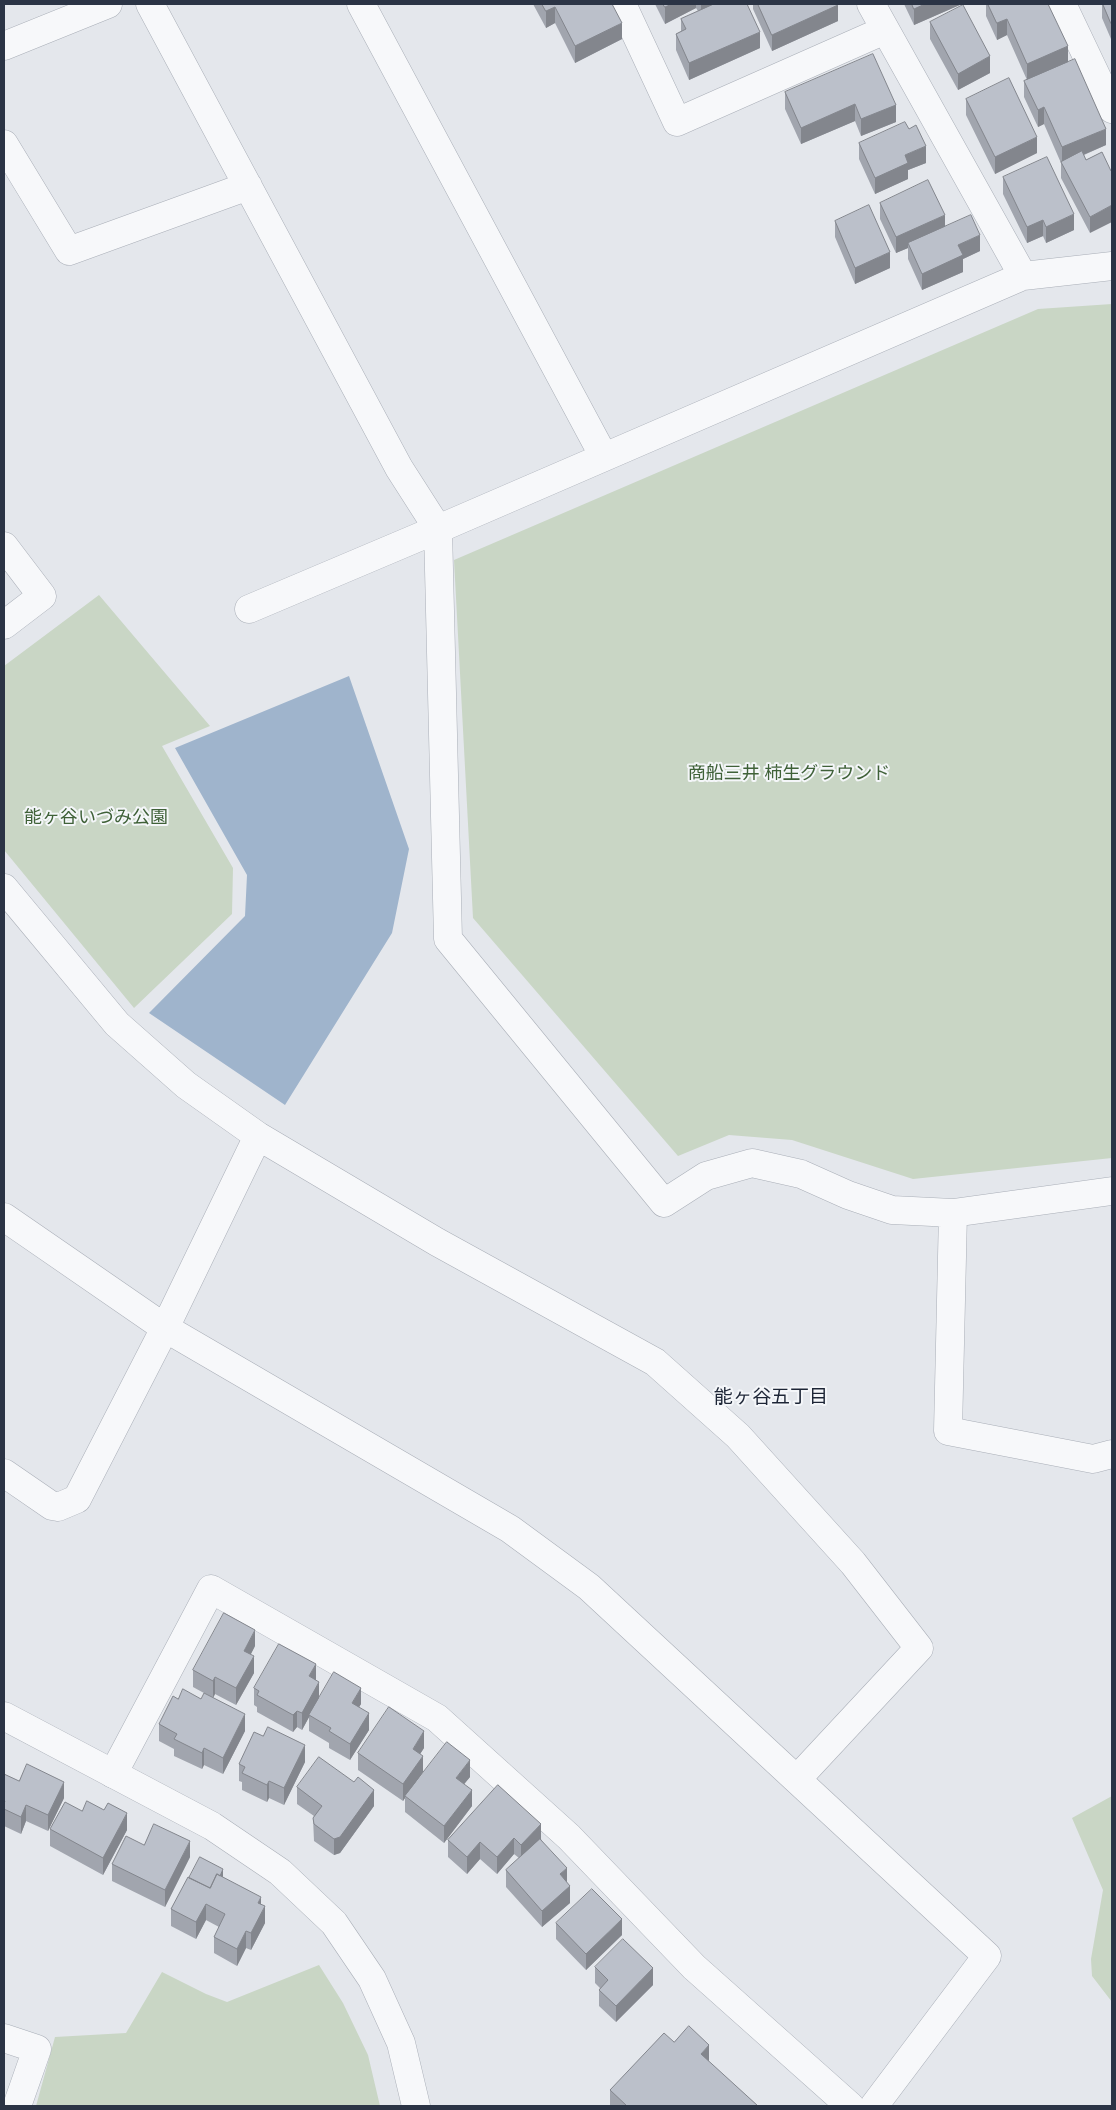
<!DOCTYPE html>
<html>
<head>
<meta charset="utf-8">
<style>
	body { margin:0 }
	#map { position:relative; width:1116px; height:2110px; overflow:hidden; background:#e4e7ec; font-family:Lato,sans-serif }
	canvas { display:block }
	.frame { position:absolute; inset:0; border:5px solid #2b3445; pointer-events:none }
</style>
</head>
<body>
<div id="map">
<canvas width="1116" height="2110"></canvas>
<div class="frame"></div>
</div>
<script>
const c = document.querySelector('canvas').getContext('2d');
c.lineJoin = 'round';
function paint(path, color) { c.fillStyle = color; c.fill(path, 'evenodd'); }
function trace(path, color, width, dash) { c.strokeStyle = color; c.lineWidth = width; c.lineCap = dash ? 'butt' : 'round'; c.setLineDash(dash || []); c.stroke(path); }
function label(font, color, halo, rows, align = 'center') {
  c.font = font + ' Lato,"Noto Sans JP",sans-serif'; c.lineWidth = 4; c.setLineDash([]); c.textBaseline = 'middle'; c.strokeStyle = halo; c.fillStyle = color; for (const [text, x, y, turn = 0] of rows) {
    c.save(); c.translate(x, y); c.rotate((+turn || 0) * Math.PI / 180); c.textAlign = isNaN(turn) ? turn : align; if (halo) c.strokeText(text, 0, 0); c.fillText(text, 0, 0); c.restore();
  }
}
paint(new Path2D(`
	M 1112,304 L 1112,1158 L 913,1179 L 792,1140 L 729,1135 L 678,1156 L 473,918 L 454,560 L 1038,309 Z
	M 99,595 L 210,726 L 162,746 L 233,868 L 232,914 L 134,1008 L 4,850 L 4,666 Z
	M 1112,1796 L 1112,2002 L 1092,1976 L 1091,1959 L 1103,1890 L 1072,1818 Z
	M 319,1965 L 343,2003 L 368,2055 L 380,2106 L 36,2106 L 55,2037 L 126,2033 L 162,1972 L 206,1994 L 227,2002 Z`), '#c9d6c5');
paint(new Path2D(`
	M 349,676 L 409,849 L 392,933 L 285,1105 L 149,1013 L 245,916 L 247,875 L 175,748 Z`), '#9fb4cc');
const minor = new Path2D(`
	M 150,4 L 399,468 L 438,529 L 448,939 L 664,1203 L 706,1176 L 752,1163 L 801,1174 L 848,1195 L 892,1210 L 953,1213 L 1112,1191
	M 361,4 L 604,457
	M 622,4 L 677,122 L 885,30
	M 871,4 L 1023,276
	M 1062,4 L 1112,109
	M 4,46 L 108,4
	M 4,144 L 69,251 L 248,186
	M 4,546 L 42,596 L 4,625
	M 249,609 L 438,529 L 1023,276 L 1112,266
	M 4,888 L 117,1024 L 186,1085 L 258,1136 L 437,1242 L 655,1362 L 738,1436 L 853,1563 L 919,1648 L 797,1779
	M 953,1213 L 948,1431 L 1093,1459 L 1112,1454
	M 4,1217 L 165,1328 L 510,1529 L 589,1587 L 987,1956 L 874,2106
	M 4,1473 L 52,1506 L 58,1507 L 77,1499 L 165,1328 L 258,1136
	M 113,1774 L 211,1589 L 437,1718 L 569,1837 L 694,1967 L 850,2106
	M 4,2038 L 37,2049 L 17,2106`);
const tertiary = new Path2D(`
	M 4,1716 L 212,1826 L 280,1872 L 334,1923 L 372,1979 L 401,2043 L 416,2106`);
trace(minor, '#a9aeb7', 29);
trace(tertiary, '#a9aeb7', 29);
trace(minor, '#f7f8fa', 28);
trace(tertiary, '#f7f8fa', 28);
paint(new Path2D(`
	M 533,4 L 612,4 L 622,39 L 575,63 L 555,23 L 546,28 Z
	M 655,4 L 747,4 L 760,48 L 689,80 L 676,50 L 676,34 L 681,31 L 681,19 L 698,11 L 696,8 L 665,24 Z
	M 753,4 L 838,4 L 838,21 L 772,51 L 753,9 Z
	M 904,4 L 962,4 L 914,25 Z
	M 986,4 L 1048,4 L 1068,62 L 1106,145 L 1084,155 L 1086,160 L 1102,152 L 1090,233 L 1061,178 L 1061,163 L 1044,124 L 1038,127 L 1024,97 L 1024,81 L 1027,80 L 1007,35 L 997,40 L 986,16 Z
	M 1102,4 L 1112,4 L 1111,39 L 1102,18 Z
	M 930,22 L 990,73 L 958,90 L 930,39 Z
	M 785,92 L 896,105 L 896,122 L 861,136 L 855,121 L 801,144 L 785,109 Z
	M 966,99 L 1037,153 L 995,174 L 966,115 Z
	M 859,143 L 926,163 L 908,170 L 908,179 L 875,194 L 859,159 Z
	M 1003,177 L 1074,230 L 1046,243 L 1043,236 L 1027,243 L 1003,194 Z
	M 880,203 L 945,226 L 980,251 L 963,259 L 963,272 L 922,290 L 908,259 L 908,248 L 896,253 L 880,219 Z
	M 835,221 L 890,268 L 855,284 L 835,237 Z
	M 255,1646 L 250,1655 L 254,1673 L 236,1705 L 215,1694 L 213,1698 L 193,1687 L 193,1670 Z
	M 316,1680 L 319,1698 L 361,1704 L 359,1707 L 369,1730 L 350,1760 L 329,1748 L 329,1743 L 309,1731 L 309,1717 L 302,1730 L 297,1727 L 293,1732 L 257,1712 L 257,1707 L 254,1705 L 254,1688 Z
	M 178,1699 L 201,1699 L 245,1731 L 223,1774 L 204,1765 L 202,1769 L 174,1756 L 174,1749 L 159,1741 L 159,1724 Z
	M 424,1748 L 420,1754 L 423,1772 L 416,1782 L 470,1777 L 464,1784 L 472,1806 L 444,1843 L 405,1812 L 405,1798 L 403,1801 L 358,1770 L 358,1753 Z
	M 305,1762 L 284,1805 L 269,1798 L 267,1802 L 242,1790 L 242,1782 L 239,1781 L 239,1764 Z
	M 4,1774 L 19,1781 L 64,1798 L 48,1831 L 26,1821 L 21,1834 L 4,1826 Z
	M 498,1785 L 541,1839 L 567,1883 L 570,1903 L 542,1927 L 506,1887 L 506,1870 L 519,1858 L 514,1854 L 497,1874 L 480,1859 L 467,1874 L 448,1857 L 448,1840 Z
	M 297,1787 L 374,1806 L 340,1853 L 334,1855 L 314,1841 L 313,1818 L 314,1816 L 297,1804 Z
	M 50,1829 L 127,1830 L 103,1875 L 50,1846 Z
	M 144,1845 L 190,1857 L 165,1907 L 112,1881 L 112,1864 Z
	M 223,1877 L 261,1904 L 265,1923 L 251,1950 L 246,1948 L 237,1966 L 214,1953 L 214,1937 L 219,1927 L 206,1920 L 196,1939 L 171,1926 L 171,1909 L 189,1878 Z
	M 556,1923 L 622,1935 L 586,1970 L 556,1939 Z
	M 595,1967 L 653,1985 L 616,2022 L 599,2006 L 599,1990 L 600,1988 L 595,1983 Z
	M 674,2042 L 709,2062 L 758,2106 L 610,2106 L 610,2090 Z`), '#a1a5ae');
paint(new Path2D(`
	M 672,4 L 696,4 L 696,8 L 665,24 L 665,7 Z
	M 701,4 L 728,4 L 701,18 Z
	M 925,4 L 962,4 L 914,25 L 914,9 Z
	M 838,5 L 838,21 L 772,51 L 772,35 Z
	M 555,7 L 555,23 L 546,28 L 546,11 Z
	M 1007,19 L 1007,35 L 997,40 L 997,23 Z
	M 1112,22 L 1112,39 L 1111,39 L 1111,23 Z
	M 622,23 L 622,39 L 575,63 L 575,46 Z
	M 760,32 L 760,48 L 689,80 L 689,63 Z
	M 1068,46 L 1068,63 L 1027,81 L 1027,64 Z
	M 990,56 L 990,73 L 958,90 L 958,74 Z
	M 855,104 L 855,121 L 801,144 L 801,128 Z
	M 896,105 L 896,122 L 861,136 L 861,119 Z
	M 1044,107 L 1044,124 L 1038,127 L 1038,110 Z
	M 1106,129 L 1106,145 L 1062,164 L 1062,147 Z
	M 1037,137 L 1037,153 L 995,174 L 995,157 Z
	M 926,146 L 926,163 L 908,170 L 908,179 L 875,194 L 875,178 L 905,155 Z
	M 1112,205 L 1112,222 L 1090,233 L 1090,217 Z
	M 1074,214 L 1074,230 L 1046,243 L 1046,227 Z
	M 945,215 L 945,231 L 908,243 L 908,248 L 896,253 L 896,237 Z
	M 1043,220 L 1043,236 L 1027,243 L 1027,227 Z
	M 980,235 L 980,251 L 963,259 L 963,272 L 922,290 L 922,274 L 958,245 Z
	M 890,252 L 890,268 L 855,284 L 855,268 Z
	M 255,1630 L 255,1646 L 244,1668 L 244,1651 Z
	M 254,1656 L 254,1673 L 236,1705 L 236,1688 Z
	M 316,1664 L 316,1681 L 309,1676 Z
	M 215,1677 L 215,1694 L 213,1698 L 213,1681 Z
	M 319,1682 L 319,1699 L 302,1730 L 302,1713 Z
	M 361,1688 L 361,1704 L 352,1719 L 352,1703 Z
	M 297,1711 L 297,1727 L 293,1732 L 293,1715 Z
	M 369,1713 L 369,1730 L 350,1760 L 350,1744 Z
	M 245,1714 L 245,1731 L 223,1774 L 223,1758 Z
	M 424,1731 L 424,1748 L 413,1765 L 413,1749 Z
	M 305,1745 L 305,1762 L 284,1805 L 284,1788 Z
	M 204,1748 L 204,1765 L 202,1769 L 202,1753 Z
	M 423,1756 L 423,1772 L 406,1797 L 405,1796 L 405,1798 L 403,1801 L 403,1784 Z
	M 470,1760 L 470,1777 L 456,1794 L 456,1778 Z
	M 269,1781 L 269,1798 L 267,1802 L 267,1785 Z
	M 64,1782 L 64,1798 L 48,1831 L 48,1815 Z
	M 374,1790 L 374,1806 L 340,1853 L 334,1855 L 334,1839 Z
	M 472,1790 L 472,1806 L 444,1843 L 444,1826 Z
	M 26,1805 L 26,1821 L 21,1834 L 21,1817 Z
	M 127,1813 L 127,1830 L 103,1875 L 103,1858 Z
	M 541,1824 L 541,1840 L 521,1861 L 521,1845 Z
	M 514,1838 L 514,1854 L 497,1874 L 497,1857 Z
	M 190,1841 L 190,1857 L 165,1907 L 165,1890 Z
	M 480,1842 L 480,1859 L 467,1874 L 467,1857 Z
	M 567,1868 L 567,1884 L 560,1874 Z
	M 223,1869 L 223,1877 L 210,1896 Z
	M 570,1886 L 570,1903 L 542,1927 L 542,1911 Z
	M 261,1897 L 261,1913 L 258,1903 Z
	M 206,1904 L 206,1920 L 196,1939 L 196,1922 Z
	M 265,1906 L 265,1923 L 251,1950 L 251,1933 Z
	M 622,1919 L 622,1935 L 586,1970 L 586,1954 Z
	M 246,1931 L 246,1948 L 237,1966 L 237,1949 Z
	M 653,1968 L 653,1985 L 616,2022 L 616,2006 Z
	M 709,2045 L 709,2084 L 701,2054 Z`), '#83868d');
const building = new Path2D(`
	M 542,4 L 612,4 L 622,23 L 575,46 L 555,7 L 546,11 Z
	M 663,4 L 672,4 L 665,7 Z
	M 714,4 L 747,4 L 760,32 L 689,63 L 676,34 L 686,29 L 681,19 Z
	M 758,4 L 838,4 L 838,5 L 772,35 Z
	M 912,4 L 925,4 L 914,9 Z
	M 988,4 L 1048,4 L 1068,46 L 1027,64 L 1007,19 L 997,23 Z
	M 1103,4 L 1112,4 L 1112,22 L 1111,23 Z
	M 963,5 L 990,56 L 958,74 L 930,22 Z
	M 873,54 L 896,105 L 861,119 L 855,104 L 801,128 L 785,92 Z
	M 1075,59 L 1106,129 L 1062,147 L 1044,107 L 1038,110 L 1024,81 Z
	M 1009,78 L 1037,137 L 995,157 L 966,99 Z
	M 905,122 L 909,129 L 916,125 L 926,146 L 905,155 L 908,163 L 875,178 L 859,143 Z
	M 1082,151 L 1086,160 L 1102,152 L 1111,171 L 1112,170 L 1112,205 L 1090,217 L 1061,162 Z
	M 1047,157 L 1074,214 L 1046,227 L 1043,220 L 1027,227 L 1003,177 Z
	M 928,180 L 945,215 L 896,237 L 880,203 Z
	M 869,205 L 890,252 L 855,268 L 835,221 Z
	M 971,215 L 980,235 L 958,245 L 963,255 L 922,274 L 908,243 Z
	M 224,1613 L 255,1630 L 244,1651 L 254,1656 L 236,1688 L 215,1677 L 213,1681 L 193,1670 Z
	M 279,1644 L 316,1664 L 309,1676 L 319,1682 L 302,1713 L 297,1711 L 293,1715 L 257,1695 L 259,1691 L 254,1688 Z
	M 334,1672 L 361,1688 L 352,1703 L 369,1713 L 350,1744 L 329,1731 L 331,1728 L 309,1715 Z
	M 183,1689 L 201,1699 L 204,1693 L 245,1714 L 223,1758 L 204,1748 L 202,1753 L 174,1739 L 177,1734 L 159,1724 L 173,1696 L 178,1699 Z
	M 389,1707 L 424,1731 L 413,1749 L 423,1756 L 403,1784 L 358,1753 Z
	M 268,1727 L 305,1745 L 284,1788 L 269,1781 L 267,1785 L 242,1773 L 245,1767 L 239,1764 L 254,1732 L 263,1736 Z
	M 447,1742 L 470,1760 L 456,1778 L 472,1790 L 444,1826 L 405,1796 Z
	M 319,1757 L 354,1782 L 358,1777 L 374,1790 L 340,1837 L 334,1839 L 314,1824 L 313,1818 L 322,1806 L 297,1787 Z
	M 27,1764 L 64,1782 L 48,1815 L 26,1805 L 21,1817 L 4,1809 L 4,1803 L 5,1801 L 4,1800 L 4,1774 L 19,1781 Z
	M 498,1785 L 541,1824 L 521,1845 L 514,1838 L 497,1857 L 480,1842 L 467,1857 L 448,1840 Z
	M 87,1801 L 104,1810 L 108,1803 L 127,1813 L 103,1858 L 50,1829 L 65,1802 L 82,1811 Z
	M 154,1824 L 190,1841 L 165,1890 L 112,1864 L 126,1836 L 144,1845 Z
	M 540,1839 L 567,1868 L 560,1874 L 570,1886 L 542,1911 L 506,1870 Z
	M 200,1857 L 223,1869 L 220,1876 L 217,1874 L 210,1888 L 189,1878 Z
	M 217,1874 L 261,1897 L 258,1903 L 265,1906 L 251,1933 L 246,1931 L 237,1949 L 214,1937 L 225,1914 L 206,1904 L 196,1922 L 171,1909 L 188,1877 L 210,1888 Z
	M 592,1889 L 622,1919 L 586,1954 L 556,1923 Z
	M 623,1939 L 653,1968 L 616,2006 L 599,1990 L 608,1980 L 595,1967 Z
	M 689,2026 L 709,2045 L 701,2054 L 758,2106 L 627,2106 L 610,2090 L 664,2033 L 674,2042 Z`);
paint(building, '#bbc0ca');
trace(building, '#83868d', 1);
label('18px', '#3f6138', '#f4f6f9', [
	["商船三井 柿生グラウンド",789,773],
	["能ヶ谷いづみ公園",96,817]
]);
label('19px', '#1d2536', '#f4f6f9', [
	["能ヶ谷五丁目",771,1397]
]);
</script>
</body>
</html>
